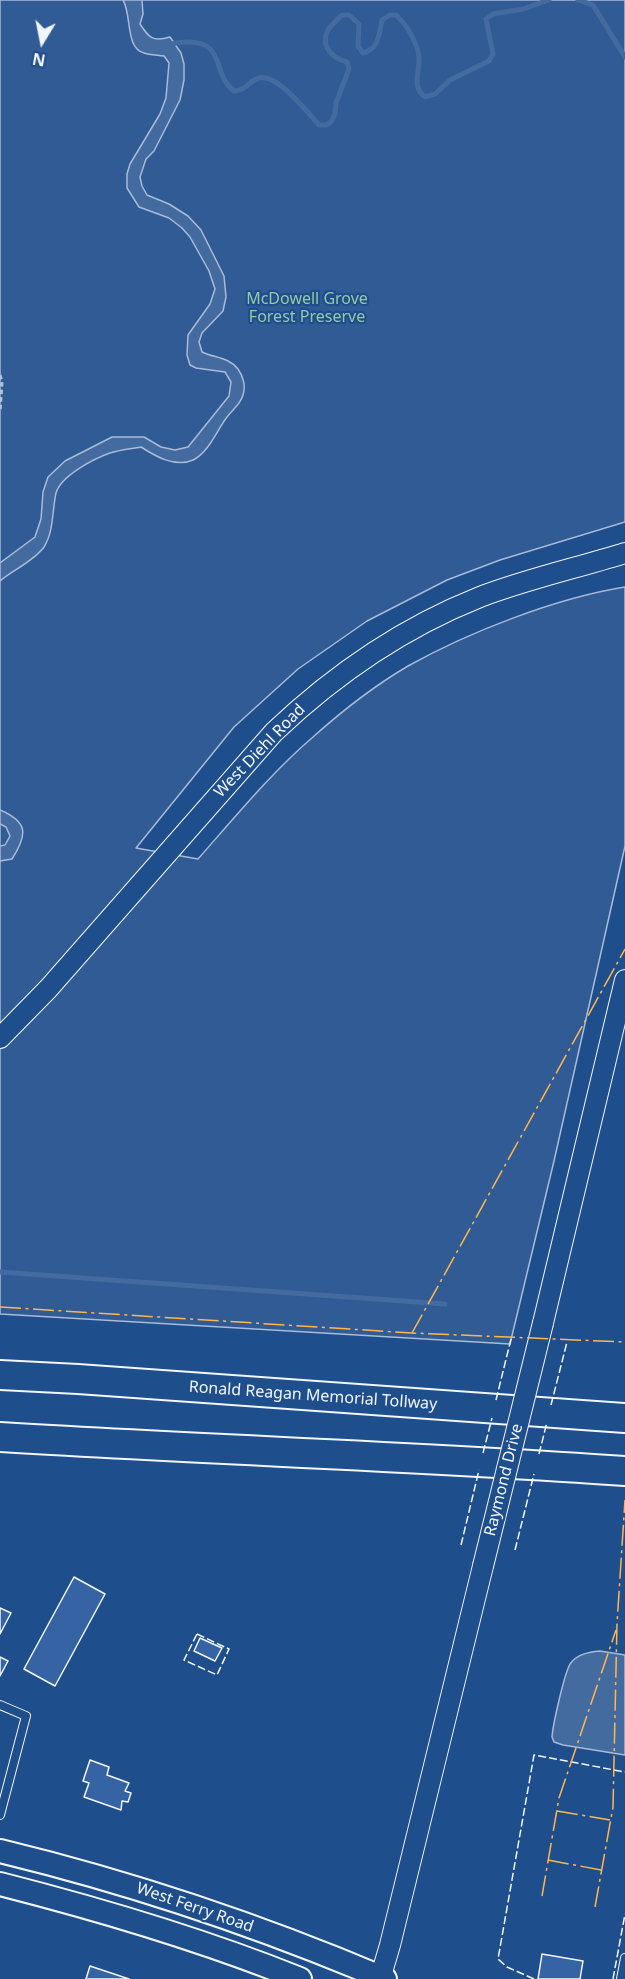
<!DOCTYPE html>
<html>
<head>
<meta charset="utf-8">
<style>
	body { margin:0 }
	#map { position:relative; width:625px; height:1979px; overflow:hidden; background:#1f4e8c; font-family:"Noto Sans",sans-serif }
	canvas { display:block }
	.north { position:absolute; left:12px; top:12px; width:60px; height:60px; -webkit-text-stroke:4px #1f4e8c; paint-order:stroke; rotate:190deg; font-size:16px; font-weight:700; line-height:24px; text-align:center; color:#f2f6ff }
	.north::after { content:''; display:block; margin:auto; width:21px; height:27px; background:#f2f6ff; clip-path:polygon(50% 0,100% 100%,50% 72%,0 100%) }
</style>
</head>
<body>
<div id="map">
<canvas width="625" height="1979"></canvas>
<div class="north">N</div>
</div>
<script>
const c = document.querySelector('canvas').getContext('2d');
c.lineJoin = 'round';
function paint(path, color) { c.fillStyle = color; c.fill(path, 'evenodd'); }
function trace(path, color, width, dash) { c.strokeStyle = color; c.lineWidth = width; c.lineCap = dash ? 'butt' : 'round'; c.setLineDash(dash || []); c.stroke(path); }
function label(font, color, halo, rows, align = 'center') {
  c.font = font + ' "Noto Sans",sans-serif'; c.lineWidth = 4.5; c.setLineDash([]); c.textBaseline = 'middle'; c.strokeStyle = halo; c.fillStyle = color; for (const [text, x, y, turn = 0] of rows) {
    c.save(); c.translate(x, y); c.rotate((+turn || 0) * Math.PI / 180); c.textAlign = isNaN(turn) ? turn : align; if (halo) c.strokeText(text, 0, 0); c.fillText(text, 0, 0); c.restore();
  }
}
const green = new Path2D(`
	M 0,0 L 625,0 L 625,522 L 500,560 L 447,580 L 367,621 L 298,669 L 234,727 L 136,848 L 198,859 C 235,817 271,773 313,737 C 342,711 374,686 408,666 C 469,632 556,598 625,587 L 625,846 L 554,1161 L 510,1344 L 0,1314 Z`);
paint(green, '#305b95');
trace(green, '#a8bbd7', 1.5);
const water = new Path2D(`
	M 123,0 L 142,0 L 143,14 L 140,24 C 149,38 153,42 170,37 L 181,53 L 184,64 L 184,80 L 180,100 L 154,151 L 146,159 L 140,177 L 142,186 L 147,195 L 169,204 L 188,216 L 201,230 L 224,276 L 226,297 L 223,311 L 202,333 L 199,342 L 202,352 C 214,358 229,357 238,369 C 243,376 246,386 243,395 C 240,405 233,409 227,417 C 217,430 209,452 193,460 C 175,468 155,456 141,447 C 131,449 120,450 110,453 C 93,459 61,476 56,493 C 52,511 54,531 44,547 C 34,561 13,570 0,581 L 0,563 L 35,537 L 41,519 L 43,492 L 48,477 L 65,461 L 112,437 L 144,437 L 161,447 L 175,450 L 188,447 L 229,396 L 231,382 L 225,372 L 196,368 L 190,365 L 187,355 L 188,335 L 210,304 L 215,289 L 209,271 L 190,237 L 182,228 L 169,218 L 139,207 L 127,188 L 127,174 L 130,164 L 160,114 L 166,98 L 169,63 L 164,56 C 157,55 150,55 144,53 C 125,48 132,15 123,0 Z
	M 0,810 C 28,822 28,834 12,859 L 0,861 L 0,846 L 5,845 L 10,836 L 6,827 L 0,824 Z
	M 600,1651 L 625,1655 L 625,1755 L 563,1745 L 554,1742 L 552,1737 C 553,1724 564,1675 570,1664 C 577,1654 589,1652 600,1651 Z`);
paint(water, '#446ba0');
trace(water, '#a8bbd7', 1.5);
trace(new Path2D(`
	M 578,0 L 593,5 L 625,57
	M 168,46 C 174,42 179,43 186,42 C 227,41 211,74 234,91 C 248,90 248,81 259,78 C 277,73 308,113 319,125 L 326,125 L 331,122 L 335,114 L 336,103 L 349,69 L 347,62 C 332,58 320,46 328,30 C 331,25 337,20 342,15 L 349,15 L 359,24 L 358,46 L 363,53 C 379,49 379,34 382,20 L 390,15 L 396,15 C 407,25 417,42 419,57 C 420,71 411,87 425,97 L 435,94 L 450,80 L 489,61 L 493,54 L 486,19 L 493,14 L 523,9 L 549,0
	M 0,1272 L 445,1304`), '#446ba0', 5);
const building = new Path2D(`
	M 74,1577 L 105,1594 L 55,1686 L 24,1669 Z
	M 0,1608 L 11,1613 L 0,1634 Z
	M 200,1638 L 222,1648 L 215,1661 L 194,1651 Z
	M 0,1657 L 8,1661 L 0,1676 Z
	M 90,1760 L 109,1767 L 107,1775 L 129,1783 L 125,1791 L 131,1793 L 128,1802 L 122,1801 L 121,1810 L 84,1797 L 89,1783 L 83,1781 Z
	M 542,1954 L 583,1961 L 580,1979 L 538,1979 Z
	M 90,1966 L 129,1979 L 86,1979 Z`);
paint(building, '#3563a3');
trace(building, '#f2f6ff', 1.5);
const service = new Path2D(`
	M 0,1705 L 26,1716 L 0,1815
	M 621,1979 L 625,1958`);
const tertiary = new Path2D(`
	M 0,1038 L 48,989 L 274,732 C 335,674 402,628 480,597 C 527,579 577,568 625,553
	M 543,1323 L 625,980
	M 380,1979 L 390,1945 L 483,1566`);
const secondary = new Path2D(`
	M 0,1851 C 132,1883 260,1926 385,1979
	M 0,1884 C 102,1910 203,1940 300,1979`);
const motorway = new Path2D(`
	M 0,1375 L 78,1379 L 625,1418
	M 0,1437 C 208,1450 417,1456 625,1471`);
trace(service, '#f2f6ff', 10);
trace(tertiary, '#f2f6ff', 22);
trace(secondary, '#f2f6ff', 26);
trace(motorway, '#f2f6ff', 32);
trace(new Path2D(`
	M 0,375 L 2,382 L 0,412`), '#b3c4dc', 3, [4.5, 3]);
trace(service, '#1f4e8c', 8);
trace(tertiary, '#1f4e8c', 20);
trace(secondary, '#1f4e8c', 22);
trace(motorway, '#1f4e8c', 28);
const tertiaryBridge = new Path2D(`
	M 483,1566 L 543,1323`);
trace(tertiaryBridge, '#f2f6ff', 22, []);
trace(tertiaryBridge, '#1f4e8c', 20);
trace(new Path2D(`
	M 496,1400 L 511,1339
	M 551,1405 L 567,1342
	M 483,1453 L 492,1418
	M 539,1454 L 547,1422
	M 461,1545 L 479,1470
	M 515,1550 L 534,1474
	M 197,1634 L 229,1649 L 217,1675 L 184,1660 Z
	M 534,1979 L 507,1967 L 498,1959 L 534,1755 L 625,1772
	M 613,1979 L 625,1914`), '#f2f6ff', 1.5, [8, 3]);
trace(new Path2D(`
	M 0,1307 L 412,1333 L 625,1342
	M 412,1333 L 625,949
	M 557,1811 L 610,1820
	M 548,1860 L 601,1870
	M 542,1896 L 559,1798 L 616,1630
	M 595,1907 L 613,1807 L 617,1624 L 625,1500`), '#ffb74d', 1.5, [21, 4.5, 3, 4.5]);
label('16px', '#97c8a6', '#1f4e8c', [
	["McDowell Grove",307,299],
	["Forest Preserve",307,317]
]);
label('16px', '#f2f6ff', '#1f4e8c', [
	["West Diehl Road",260,751,-46],
	["Ronald Reagan Memorial Tollway",313,1396,4],
	["Raymond Drive",504,1480,-76],
	["West Ferry Road",195,1908,19]
]);
</script>
</body>
</html>
